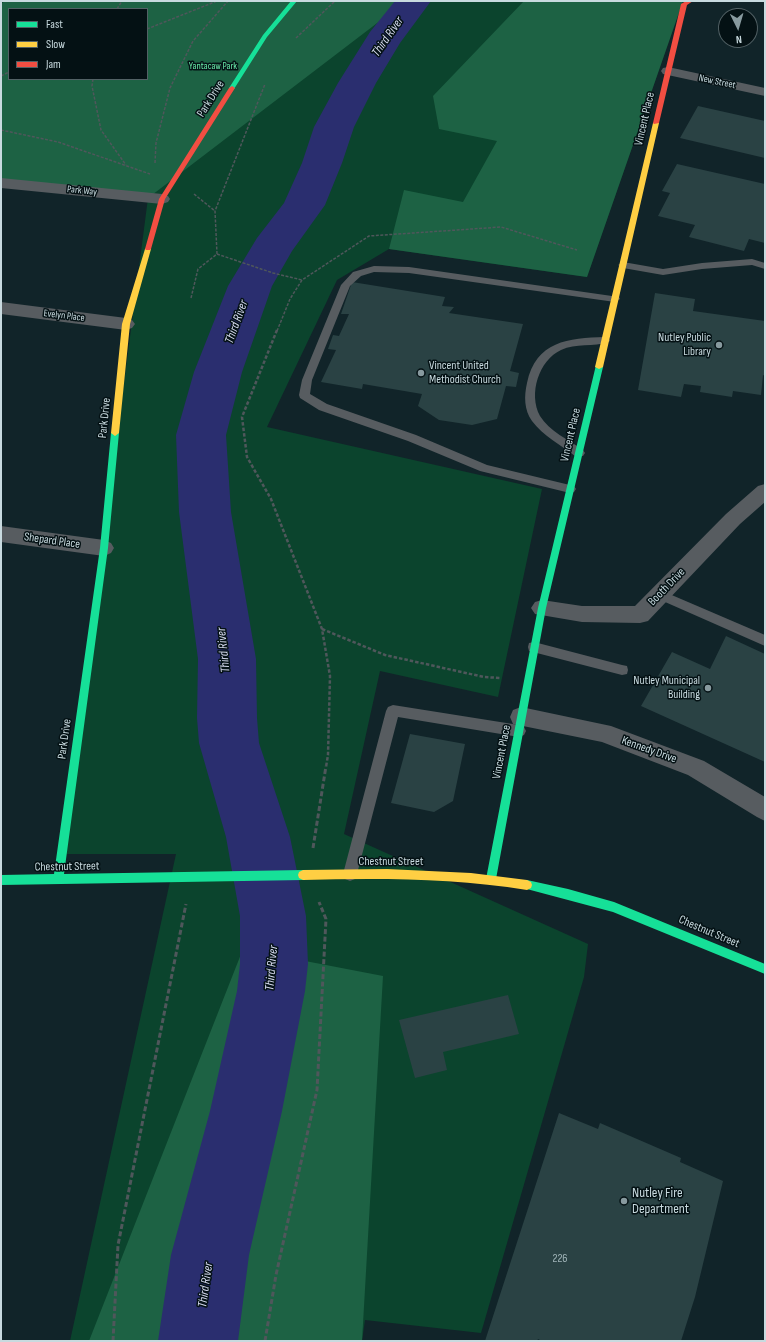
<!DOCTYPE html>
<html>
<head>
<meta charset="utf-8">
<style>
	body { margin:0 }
	#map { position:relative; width:766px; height:1342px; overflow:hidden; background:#112429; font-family:"Sofia Sans Condensed",sans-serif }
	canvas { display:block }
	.frame { position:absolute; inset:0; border:2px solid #c8dadf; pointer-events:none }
	.legend { position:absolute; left:8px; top:8px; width:140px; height:72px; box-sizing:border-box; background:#041114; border:1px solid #526165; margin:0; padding:5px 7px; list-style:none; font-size:12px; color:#c8dadf }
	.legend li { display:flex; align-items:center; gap:8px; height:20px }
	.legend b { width:20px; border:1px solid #526165 }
	.north { position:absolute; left:718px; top:8px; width:40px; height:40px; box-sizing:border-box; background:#041114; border:1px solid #526165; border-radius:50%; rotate:175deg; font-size:11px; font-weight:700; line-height:16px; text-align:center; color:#c8dadf }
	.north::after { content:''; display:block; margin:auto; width:14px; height:18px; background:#889a9f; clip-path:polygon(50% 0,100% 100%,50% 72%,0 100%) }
</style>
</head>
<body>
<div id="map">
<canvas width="766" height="1342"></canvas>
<div class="frame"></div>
<ul class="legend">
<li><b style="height:5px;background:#16e098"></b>Fast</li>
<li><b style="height:5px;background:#ffcf43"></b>Slow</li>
<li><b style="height:5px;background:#f24e42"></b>Jam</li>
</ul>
<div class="north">N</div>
</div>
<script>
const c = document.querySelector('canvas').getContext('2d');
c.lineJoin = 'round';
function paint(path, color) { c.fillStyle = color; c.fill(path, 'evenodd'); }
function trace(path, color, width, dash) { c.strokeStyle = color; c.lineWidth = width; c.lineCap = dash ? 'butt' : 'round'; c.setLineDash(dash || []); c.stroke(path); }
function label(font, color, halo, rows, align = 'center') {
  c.font = font + ' "Sofia Sans Condensed",sans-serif'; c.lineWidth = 3; c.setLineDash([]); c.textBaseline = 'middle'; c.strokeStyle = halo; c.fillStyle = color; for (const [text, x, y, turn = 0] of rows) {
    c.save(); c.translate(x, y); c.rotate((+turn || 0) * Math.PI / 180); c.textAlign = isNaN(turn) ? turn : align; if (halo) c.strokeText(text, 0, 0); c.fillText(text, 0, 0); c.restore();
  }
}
paint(new Path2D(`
	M 1,1 L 683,1 L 587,277 L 389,249 L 337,280 L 267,427 L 542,489 L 498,697 L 380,671 L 344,834 L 588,944 L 584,977 L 481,1333 L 365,1320 L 362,1341 L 70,1341 L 176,854 L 63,854 L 148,198 L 1,183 ZM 9,9 L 147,9 L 147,79 L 9,79 Z`), '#0b442d');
paint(new Path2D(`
	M 5,1 L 406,1 L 148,198 L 1,183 L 1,4 ZM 9,9 L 147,9 L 147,79 L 9,79 Z
	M 524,1 L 683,1 L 587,277 L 389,249 L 404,190 L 463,202 L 497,141 L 439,129 L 433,96 Z
	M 243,949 L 383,976 L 362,1341 L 89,1341 Z`), '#1d6244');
paint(new Path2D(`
	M 395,1 L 431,1 L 400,43 L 376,83 L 354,127 L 342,163 L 325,205 L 292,251 L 272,286 L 242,372 L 226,435 L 231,512 L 256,659 L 257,718 L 259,743 L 290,837 L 306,916 L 308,964 L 305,991 L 282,1111 L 249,1255 L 238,1341 L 158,1341 L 171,1255 L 210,1111 L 237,991 L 240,964 L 240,916 L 226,837 L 199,743 L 197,718 L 198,659 L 179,512 L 176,435 L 194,372 L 228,286 L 257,238 L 284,203 L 302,163 L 314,127 L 338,83 L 370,32 Z`), '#2a2e6f');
paint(new Path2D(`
	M 698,106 L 765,121 L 765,158 L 680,138 Z
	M 677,164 L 765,184 L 765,243 L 749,239 L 744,251 L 689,237 L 695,225 L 658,216 L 670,193 L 662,191 Z
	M 352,282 L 445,297 L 442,306 L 454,307 L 449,313 L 523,324 L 510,371 L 519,373 L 516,387 L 506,386 L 497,419 L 472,425 L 439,420 L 418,406 L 422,394 L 363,384 L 362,389 L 321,382 L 336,350 L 328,349 L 333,335 L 339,336 L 349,314 L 341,314 Z
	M 655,293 L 695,299 L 693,311 L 765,321 L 765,376 L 763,375 L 761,395 L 733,391 L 732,397 L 700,392 L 701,386 L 684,384 L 681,397 L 638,390 Z
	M 726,636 L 765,654 L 765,762 L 641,706 L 672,652 L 710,669 Z
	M 410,734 L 465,744 L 453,801 L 434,812 L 391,803 Z
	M 508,995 L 519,1034 L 443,1052 L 447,1070 L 415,1078 L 399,1020 Z
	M 559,1113 L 598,1129 L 600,1123 L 681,1158 L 680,1162 L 723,1181 L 695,1297 L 681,1341 L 542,1341 L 538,1339 L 537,1341 L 485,1341 Z`), '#2a4244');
trace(new Path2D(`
	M 117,9 L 122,1
	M 147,29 L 217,1
	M 296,38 L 335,1
	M 1,76 L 9,72
	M 93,79 L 92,86 L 101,130 L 126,165
	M 1,130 L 58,142 L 150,174
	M 155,163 L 156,143 L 170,88 L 193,41 L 228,1
	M 194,194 L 215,211
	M 217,254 L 215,211 L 265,84
	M 217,254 L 273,273 L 302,280
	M 191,298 L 198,269 L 217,254
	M 277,331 L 290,299 L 302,280 L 369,236 L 501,227 L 577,250`), '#4f575b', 1.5, [3, 1.5]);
trace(new Path2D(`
	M 277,330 L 242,417 L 247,457 L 271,499 L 322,629 L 330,676 L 328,755 L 326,767
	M 322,629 L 385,655 L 484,677 L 500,678`), '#4f575b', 2.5, [3.5, 2]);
trace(new Path2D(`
	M 313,848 L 326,766
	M 113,1341 L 118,1245 L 186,904
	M 265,1341 L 276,1275 L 317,1090 L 326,919 L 319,902`), '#4f575b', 3, [5, 2.5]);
paint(new Path2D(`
	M 752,259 L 765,263 L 765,269 L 752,265 L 702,269 L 663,275 L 623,268 L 618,265 L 623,262 L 663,269 L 702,263 Z
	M 374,266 L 409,267 L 619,297 L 620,299 L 615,302 L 409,273 L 374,272 L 361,276 L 350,286 L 312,380 L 310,394 L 327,404 L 416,435 L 487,465 L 574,486 L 576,489 L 574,492 L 570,493 L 480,471 L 408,441 L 319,410 L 300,398 L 299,395 L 302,380 L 341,285 L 353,272 Z
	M 605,337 L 610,340 L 609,342 C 593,347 576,343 561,350 C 539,360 528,394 540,416 C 549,431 569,440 583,450 L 585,453 L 583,456 L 575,456 C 561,445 543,436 532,421 C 524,410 524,396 527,383 C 536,341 568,338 605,337 Z
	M 660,590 L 765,635 L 765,646 L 656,598 L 654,595 L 656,592 Z
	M 534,642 L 622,665 L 627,666 L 628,670 L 627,674 L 622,675 L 529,651 L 528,647 L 529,643 Z
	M 393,705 L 519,725 L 524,727 L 526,731 L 524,735 L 519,737 L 398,717 L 357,874 L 355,879 L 350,881 L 345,879 L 343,874 L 386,711 L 388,707 Z`), '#575c60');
paint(new Path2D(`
	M 668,67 L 765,88 L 765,96 L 663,74 L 661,71 L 663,68 Z
	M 1,178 L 162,194 L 168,196 L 170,199 L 168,202 L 162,204 L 1,188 Z
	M 1,302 L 126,318 L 132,320 L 135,324 L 132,328 L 126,330 L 1,314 Z
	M 765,484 L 765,502 L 740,524 L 648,621 L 640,623 L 582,622 L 535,614 L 531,608 L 535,602 L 542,600 L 582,606 L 635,606 L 726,514 L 758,486 Z
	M 1,526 L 104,540 L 111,543 L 114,548 L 111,553 L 104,556 L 1,542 Z
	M 521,707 L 611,726 L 704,761 L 765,797 L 765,821 L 757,817 L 688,775 L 602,742 L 513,724 L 510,717 L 513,710 Z`), '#575c60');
paint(new Path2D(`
	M 291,1 L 297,1 L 267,37 L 234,89 L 230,89 L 229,88 L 263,35 Z
	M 596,365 L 599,365 L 603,367 L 546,608 L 496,879 L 495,882 L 491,884 L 487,882 L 486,879 L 538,608 Z
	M 115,430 L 119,433 L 108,548 L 64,874 L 303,870 L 307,872 L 308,875 L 307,878 L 303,880 L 1,885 L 1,875 L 54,874 L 100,548 L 111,433 Z
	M 527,880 L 568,889 L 614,902 L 765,964 L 765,974 L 613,912 L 523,888 L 522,885 L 523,882 Z`), '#16e098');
paint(new Path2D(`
	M 656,121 L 659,123 L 603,367 L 599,369 L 595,367 L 653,123 Z
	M 148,247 L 151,249 L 130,324 L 119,433 L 115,436 L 111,433 L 122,324 L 145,249 Z
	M 387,869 L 471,873 L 527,880 L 531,882 L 532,885 L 531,888 L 527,890 C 453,878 378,878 303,880 L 299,878 L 298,875 L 299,872 L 303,870 Z`), '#ffcf43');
paint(new Path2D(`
	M 686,1 L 693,1 L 687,5 L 659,123 L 654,124 L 653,123 L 681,4 Z
	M 232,86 L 235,88 L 165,199 L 151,249 L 150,250 L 146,250 L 145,249 L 159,199 L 229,88 Z`), '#f24e42');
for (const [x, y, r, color] of [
	[719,345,4,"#889a9f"],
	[421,373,4,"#889a9f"],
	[708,688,4,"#889a9f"],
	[624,1201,4,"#889a9f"]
]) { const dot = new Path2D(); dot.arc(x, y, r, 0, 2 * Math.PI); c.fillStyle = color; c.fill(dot); trace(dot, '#041114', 1.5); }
label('10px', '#6aebaa', '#041114', [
	["Yantacaw Park",213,66]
]);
label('10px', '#c8dadf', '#041114', [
	["New Street",717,82,12],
	["Park Way",82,191,6],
	["Evelyn Place",64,316,7]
]);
label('12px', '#c8dadf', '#041114', [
	["Park Drive",211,99,-58],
	["Vincent Place",645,119,-77],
	["Park Drive",105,418,-84],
	["Vincent Place",571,435,-77],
	["Shepard Place",52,541,8],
	["Booth Drive",667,587,-46],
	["Park Drive",65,739,-82],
	["Kennedy Drive",649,750,20],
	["Vincent Place",502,752,-79],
	["Chestnut Street",391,862],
	["Chestnut Street",67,867,-1],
	["Chestnut Street",709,932,23]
]);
label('12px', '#c8dadf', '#041114', [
	["Nutley Public",711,338],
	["Library",711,352],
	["Vincent United",429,366,"left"],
	["Methodist Church",429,380,"left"],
	["Nutley Municipal",700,681],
	["Building",700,695]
], 'right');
label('12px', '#a0b4b8', null, [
	["226",560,1259]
]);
label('italic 13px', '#d6daef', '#041114', [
	["Third River",388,37,-55],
	["Third River",237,322,-70],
	["Third River",224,650,-96],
	["Third River",272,968,-85],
	["Third River",206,1285,-82]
]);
label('14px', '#c8dadf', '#041114', [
	["Nutley Fire",632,1193],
	["Department",632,1209]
], 'left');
</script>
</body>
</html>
